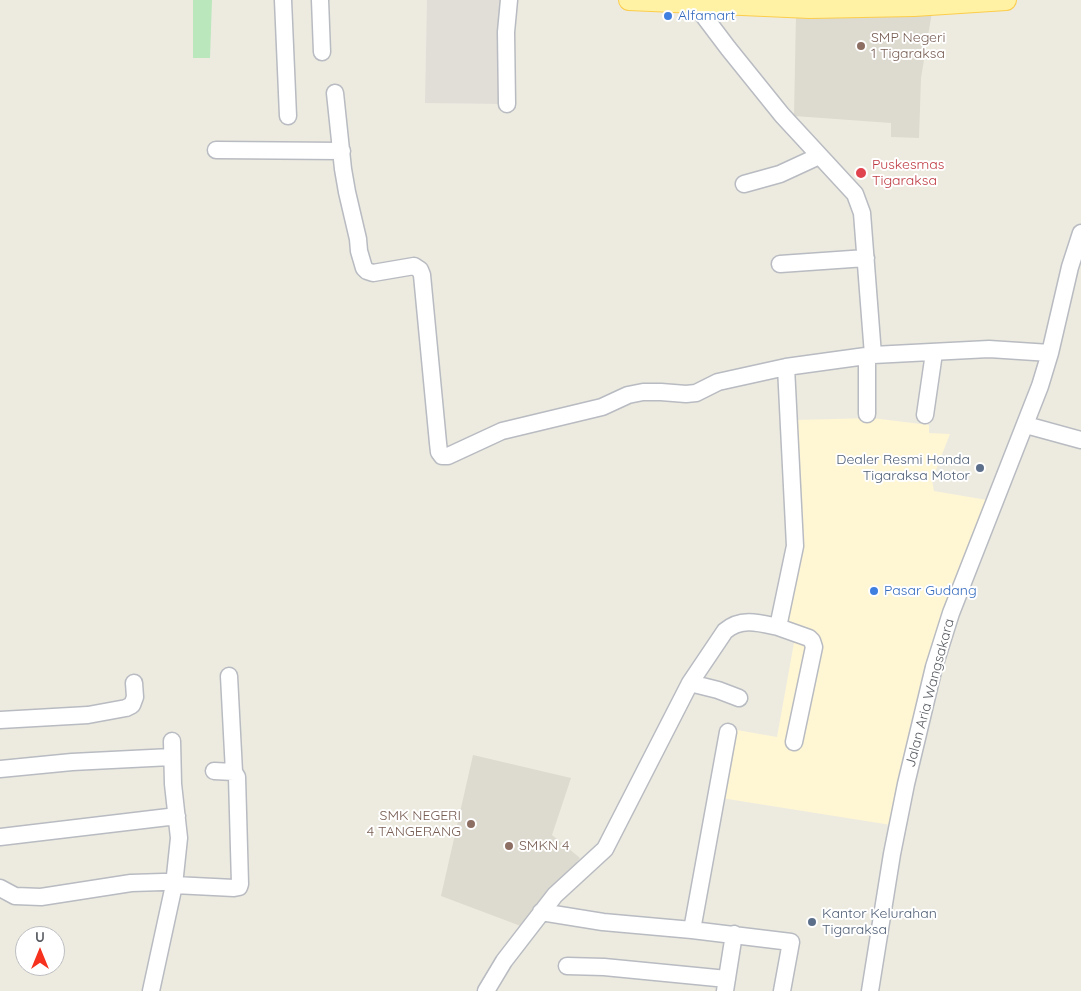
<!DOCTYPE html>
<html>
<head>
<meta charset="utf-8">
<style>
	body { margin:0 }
	#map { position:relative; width:1081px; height:991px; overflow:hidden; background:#edebe0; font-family:Quicksand,sans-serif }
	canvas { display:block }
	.north { position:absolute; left:15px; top:926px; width:50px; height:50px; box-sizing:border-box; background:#fff; border:1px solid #bdbec1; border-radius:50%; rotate:0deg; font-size:14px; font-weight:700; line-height:20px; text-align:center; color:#595d63 }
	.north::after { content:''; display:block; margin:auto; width:18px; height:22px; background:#f6321e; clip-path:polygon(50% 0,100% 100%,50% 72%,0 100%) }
</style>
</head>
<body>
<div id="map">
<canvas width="1081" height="991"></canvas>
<div class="north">U</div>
</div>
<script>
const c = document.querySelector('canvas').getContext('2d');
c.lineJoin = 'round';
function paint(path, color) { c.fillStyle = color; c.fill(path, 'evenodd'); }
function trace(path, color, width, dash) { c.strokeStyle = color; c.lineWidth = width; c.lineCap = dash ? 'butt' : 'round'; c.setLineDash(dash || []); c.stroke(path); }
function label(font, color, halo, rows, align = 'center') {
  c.font = font + ' Quicksand,sans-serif'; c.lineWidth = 4; c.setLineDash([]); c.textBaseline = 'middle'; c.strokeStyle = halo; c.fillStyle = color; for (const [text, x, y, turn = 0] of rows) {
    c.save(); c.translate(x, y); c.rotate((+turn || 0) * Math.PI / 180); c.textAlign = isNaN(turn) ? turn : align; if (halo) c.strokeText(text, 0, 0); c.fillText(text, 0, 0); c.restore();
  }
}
paint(new Path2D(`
	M 872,418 L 929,425 L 929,433 L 950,434 L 932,480 L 934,491 L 987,500 L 891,825 L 721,798 L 737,730 L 777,737 L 795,637 L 783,635 L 795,420 Z`), '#fff6d4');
paint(new Path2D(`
	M 427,0 L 502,0 L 501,104 L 425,103 Z`), '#e1ded8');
paint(new Path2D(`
	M 932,12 L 921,78 L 919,138 L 891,137 L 891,123 L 794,116 L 796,14 Z
	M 473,755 L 571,778 L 552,835 L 580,858 L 526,928 L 441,896 Z`), '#dddacf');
paint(new Path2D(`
	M 193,0 L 212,0 L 210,58 L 193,58 Z`), '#bae7bb');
const minor = new Path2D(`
	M 283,0 L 288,116
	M 320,0 L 322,52
	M 694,3 L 728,48 L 782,115 L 855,194 L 862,213 L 873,355
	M 335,93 L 343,169 L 347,192 L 358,239 L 359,251 L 364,268 L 367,271 L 373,273 L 414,266 L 420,270 L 422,275 L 438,443 L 439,452 L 442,456 L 448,456 L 502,431 L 602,407 L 628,395 L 643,392 L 661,392 L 686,394 L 696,393 L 718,382 L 786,367
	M 507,104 L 506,32 L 509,0
	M 216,150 L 342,151
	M 744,184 L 780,174 L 819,156
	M 780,264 L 866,258
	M 867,356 L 867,414
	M 925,415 L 934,353
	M 1026,425 L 1081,440
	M 778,627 L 809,638 L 812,641 L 814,647 L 794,742
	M 229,676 L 234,772
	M 690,683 L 718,690 L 739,698
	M 0,720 L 88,715 L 126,708 L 132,705 L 135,697 L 134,683
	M 172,741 L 173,784 L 179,838 L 174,885 L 234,888 L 239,887 L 240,884 L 237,777 L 234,772 L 214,771
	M 0,769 L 72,762 L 171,757
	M 0,837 L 177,816
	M 0,888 L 15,896 L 41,897 L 131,883 L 163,882 L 169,882 L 174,885 L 151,991
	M 541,912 L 603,922 L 692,930 L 791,942 L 782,991
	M 692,930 L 728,732
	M 567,966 L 604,967 L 727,979
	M 486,991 L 504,961 L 555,895 L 605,849 L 690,683 L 725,631 C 741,617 760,623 778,627 L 795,546 L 786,367 L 873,355 L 989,349 L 1050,353
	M 725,991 L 734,934
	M 870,991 L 892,854 L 906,784 L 934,667 L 951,613 L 1040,386 L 1050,353 L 1070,267 L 1081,233`);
const major = new Path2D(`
	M 629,0 L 810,8 L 914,6 L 1006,0`);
trace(minor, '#b8bbc1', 19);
trace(major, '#fccd4b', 22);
trace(minor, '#fff', 16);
trace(major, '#fff2a4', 20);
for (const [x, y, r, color] of [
	[668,16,5,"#3f7fe0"],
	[861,46,5,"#8d6e63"],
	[861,173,6,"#e0444e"],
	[980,468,5,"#5c6f8a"],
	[874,591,5,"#3f7fe0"],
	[471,824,5,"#8d6e63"],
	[509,846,5,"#8d6e63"],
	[812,922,5,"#5c6f8a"]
]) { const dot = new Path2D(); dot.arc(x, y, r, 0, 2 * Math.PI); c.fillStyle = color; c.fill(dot); trace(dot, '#fff', 2); }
label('14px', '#366cbe', '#fff', [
	["Alfamart",678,16],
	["Pasar Gudang",884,591]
], 'left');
label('14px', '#785e54', '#fff', [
	["SMP Negeri",871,38],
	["1 Tigaraksa",871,54],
	["SMK NEGERI",461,816,"right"],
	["4 TANGERANG",461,832,"right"],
	["SMKN 4",519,846]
], 'left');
label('14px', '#be3a42', '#fff', [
	["Puskesmas",872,165],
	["Tigaraksa",872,181]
], 'left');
label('14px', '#4e5e75', '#fff', [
	["Dealer Resmi Honda",970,460],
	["Tigaraksa Motor",970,476],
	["Kantor Kelurahan",822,914,"left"],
	["Tigaraksa",822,930,"left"]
], 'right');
label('14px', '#595d63', '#fff', [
	["Jalan Aria Wangsakara",930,693,-75]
]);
</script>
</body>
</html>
